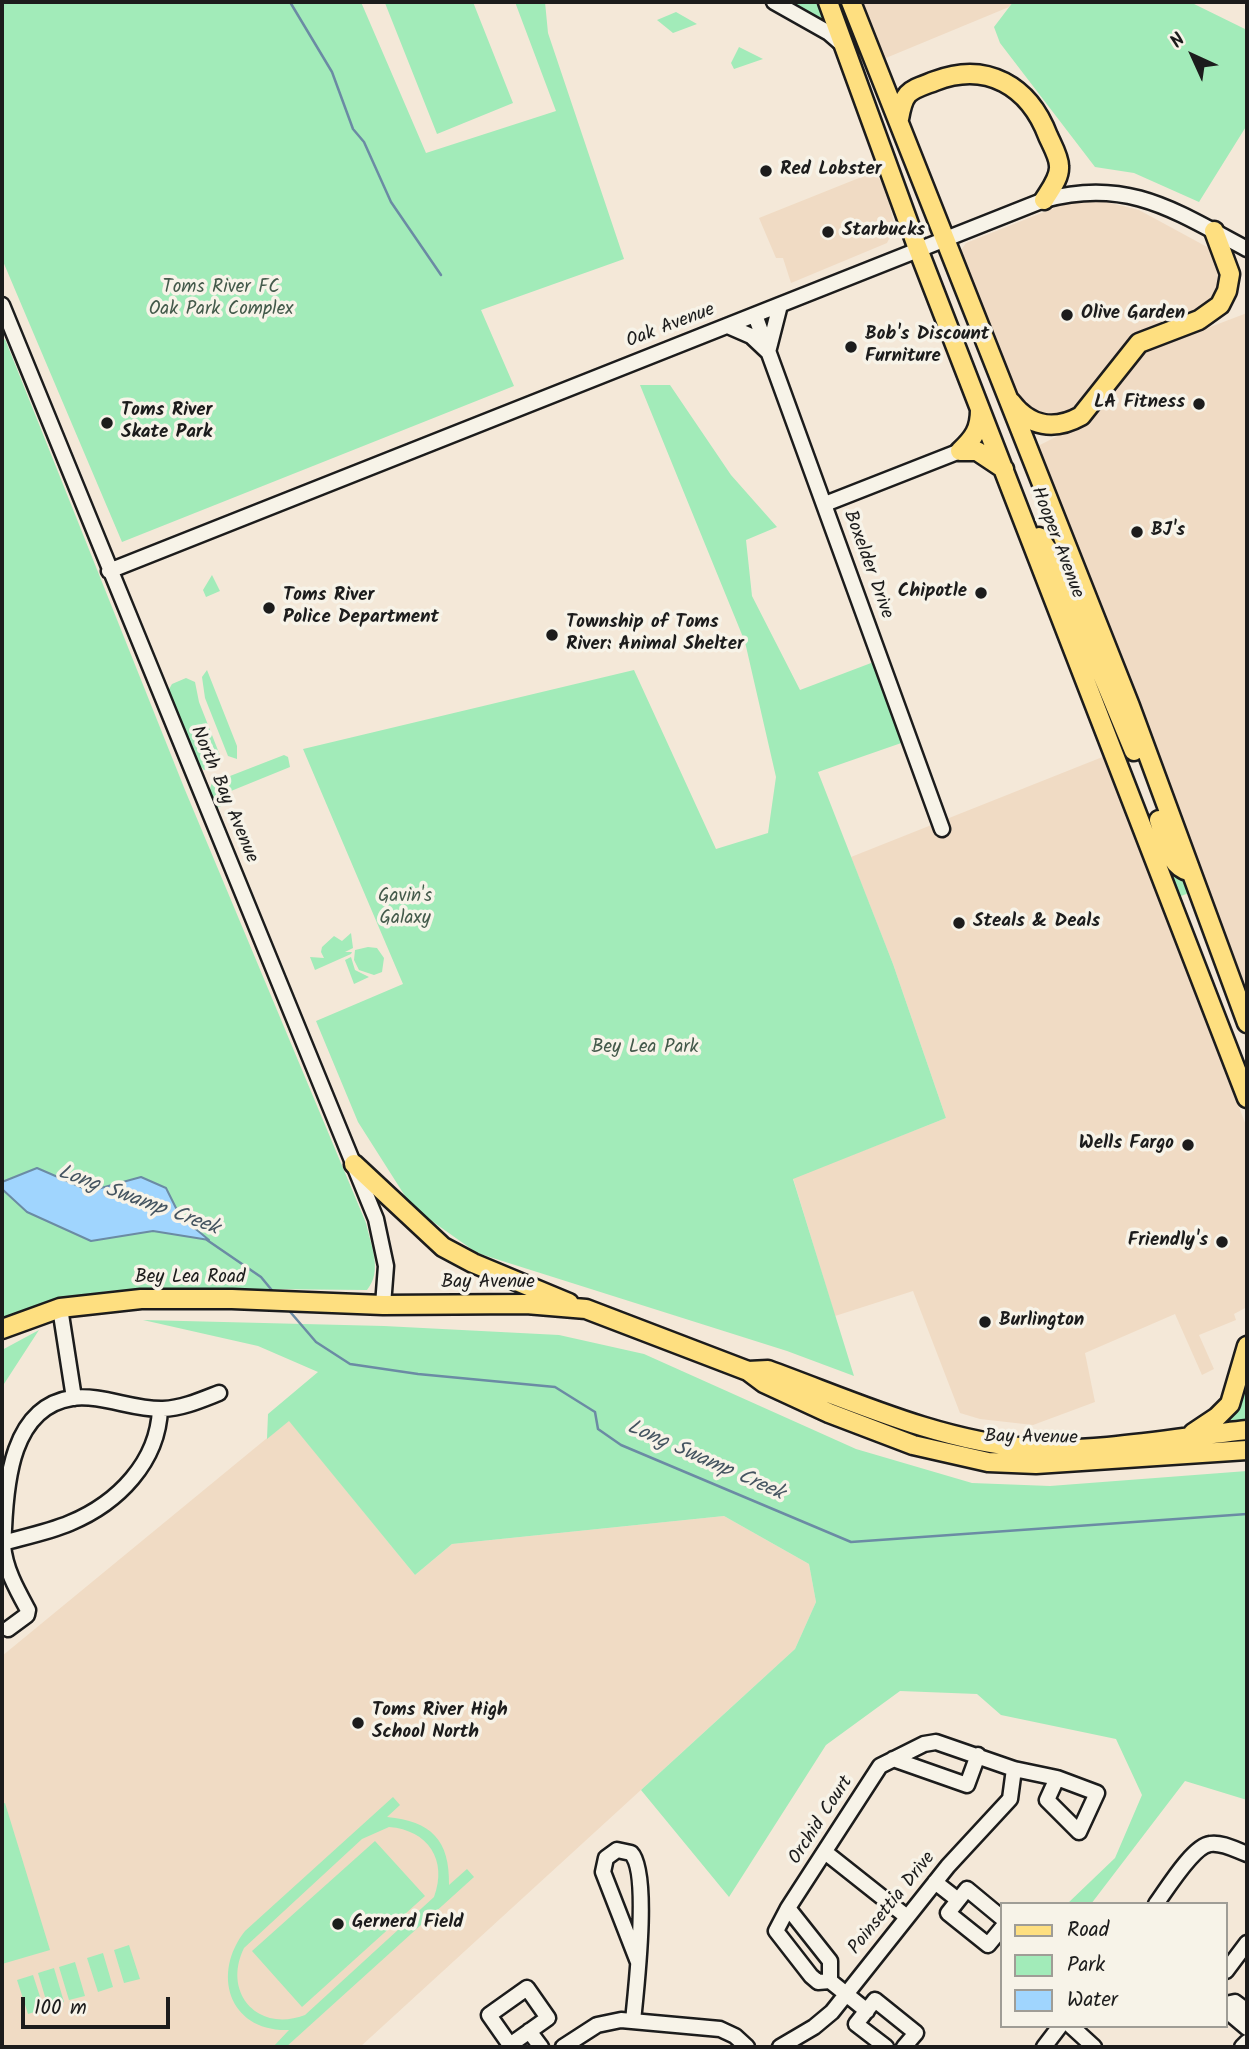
<!DOCTYPE html>
<html>
<head>
<meta charset="utf-8">
<style>
	body { margin:0 }
	#map { position:relative; width:1249px; height:2049px; overflow:hidden; background:#f4e8d8; font-family:Kalam,sans-serif }
	canvas { display:block }
	.frame { position:absolute; inset:0; border:4px solid #1c1c1c; pointer-events:none }
	.legend { position:absolute; left:1000px; top:1902px; width:228px; height:126px; box-sizing:border-box; background:#f7f3e8; border:2px solid #9f9d96; margin:0; padding:9px 12px; list-style:none; font-size:21px; color:#1c1c1c }
	.legend li { display:flex; align-items:center; gap:14px; height:35px }
	.legend b { width:35px; border:2px solid #9f9d96 }
	.north { position:absolute; left:1158px; top:21px; width:70px; height:70px; -webkit-text-stroke:5px #f7f3e8; paint-order:stroke; rotate:315deg; font-size:19px; font-weight:700; line-height:28px; text-align:center; color:#1c1c1c }
	.north::after { content:''; display:block; margin:auto; width:24px; height:32px; background:#1c1c1c; clip-path:polygon(50% 0,100% 100%,50% 72%,0 100%) }
	.scale { position:absolute; left:21px; top:1997px; width:149px; height:32px; box-sizing:border-box; border:4px solid #1c1c1c; border-top:0; padding-left:9px; font-size:21px; line-height:24px; white-space:nowrap; color:#1c1c1c; -webkit-text-stroke:5px #f7f3e8; paint-order:stroke }
</style>
</head>
<body>
<div id="map">
<canvas width="1249" height="2049"></canvas>
<div class="frame"></div>
<ul class="legend">
<li><b style="height:9px;background:#fedf80"></b>Road</li>
<li><b style="height:19px;background:#a2ebb9"></b>Park</li>
<li><b style="height:19px;background:#a0d5fe"></b>Water</li>
</ul>
<div class="north">N</div>
<div class="scale">100 m</div>
</div>
<script>
const c = document.querySelector('canvas').getContext('2d');
c.lineJoin = 'round';
function paint(path, color) { c.fillStyle = color; c.fill(path, 'evenodd'); }
function trace(path, color, width, dash) { c.strokeStyle = color; c.lineWidth = width; c.lineCap = dash ? 'butt' : 'round'; c.setLineDash(dash || []); c.stroke(path); }
function label(font, color, halo, rows, align = 'center') {
  c.font = font + ' Kalam,sans-serif'; c.lineWidth = 7; c.setLineDash([]); c.textBaseline = 'middle'; c.strokeStyle = halo; c.fillStyle = color; for (const [text, x, y, turn = 0] of rows) {
    c.save(); c.translate(x, y); c.rotate((+turn || 0) * Math.PI / 180); c.textAlign = isNaN(turn) ? turn : align; if (halo) c.strokeText(text, 0, 0); c.fillText(text, 0, 0); c.restore();
  }
}
paint(new Path2D(`
	M 859,2 L 1013,2 L 1009,7 L 881,60 Z
	M 874,172 L 885,187 L 895,227 L 887,243 L 791,283 L 783,258 L 776,258 L 759,218 Z
	M 1083,201 L 1107,202 L 1139,210 L 1209,248 L 1217,256 L 1224,281 L 1211,307 L 1143,334 L 1079,410 L 1053,421 L 1017,404 L 959,253 L 966,243 L 1059,206 Z
	M 1247,313 L 1247,991 L 1140,704 L 1036,447 L 1083,423 L 1144,352 Z
	M 1105,756 L 1247,1128 L 1247,1307 L 1234,1314 L 1236,1320 L 1199,1335 L 1214,1369 L 1202,1375 L 1175,1314 L 1085,1353 L 1095,1402 L 1033,1425 L 980,1419 L 960,1413 L 913,1291 L 835,1316 L 793,1178 L 946,1118 L 893,964 L 851,857 Z
	M 289,1420 L 415,1575 L 452,1544 L 724,1516 L 809,1564 L 816,1602 L 795,1649 L 360,2047 L 2,2047 L 2,1656 Z`), '#f0dbc4');
paint(new Path2D(`
	M 2,2 L 361,2 L 426,153 L 556,111 L 515,2 L 545,2 L 548,33 L 624,259 L 481,310 L 514,386 L 122,542 L 2,259 Z
	M 388,2 L 473,2 L 513,103 L 437,134 L 385,3 Z
	M 799,2 L 819,2 L 828,25 L 789,5 Z
	M 1013,2 L 1190,2 L 1247,30 L 1247,125 L 1199,202 L 1134,173 L 1095,167 L 1000,43 L 994,27 Z
	M 676,12 L 697,24 L 673,33 L 657,20 Z
	M 739,47 L 763,59 L 734,69 L 731,63 Z
	M 5,339 L 185,790 L 366,1223 C 371,1246 383,1271 367,1290 L 155,1288 L 107,1291 L 58,1302 L 2,1321 L 2,341 Z
	M 640,385 L 670,385 L 731,475 L 777,527 L 746,540 L 752,596 L 800,690 L 879,660 L 907,741 L 818,772 L 893,964 L 946,1118 L 793,1179 L 854,1376 L 787,1351 L 477,1253 L 412,1207 L 358,1122 L 316,1021 L 403,984 L 303,749 L 634,670 L 716,849 L 768,833 L 776,777 L 745,642 Z
	M 212,575 L 220,591 L 206,597 L 203,590 Z
	M 207,670 L 237,746 L 237,759 L 228,756 L 205,698 L 202,677 Z
	M 186,678 L 195,682 L 199,702 L 221,758 L 220,764 L 204,770 L 198,763 L 168,691 L 172,684 Z
	M 284,755 L 288,757 L 290,767 L 231,791 L 228,795 L 228,803 L 217,808 L 209,791 L 212,783 Z
	M 1170,868 L 1186,879 L 1192,892 L 1178,897 Z
	M 351,933 L 353,948 L 345,952 L 352,952 L 351,954 L 315,970 L 310,957 L 324,958 L 321,952 L 322,947 L 334,936 L 342,941 Z
	M 368,947 L 377,948 L 384,958 L 382,972 L 374,975 L 359,970 L 354,960 L 355,950 Z
	M 351,957 L 355,970 L 369,977 L 354,984 L 345,960 Z
	M 143,1320 L 384,1326 L 559,1335 L 644,1354 L 856,1449 L 972,1483 L 1050,1486 L 1247,1471 L 1247,1800 L 1185,1781 L 1091,1904 L 1067,1904 L 1115,1858 L 1142,1795 L 1116,1739 L 1001,1715 L 977,1694 L 900,1691 L 826,1745 L 729,1897 L 641,1790 L 795,1649 L 816,1602 L 809,1564 L 724,1516 L 452,1544 L 415,1575 L 289,1421 L 267,1439 L 268,1414 L 318,1372 L 258,1346 Z
	M 39,1330 L 2,1387 L 2,1350 Z
	M 1247,1365 L 1247,1419 L 1215,1425 Z
	M 393,1797 L 400,1805 L 387,1817 C 431,1821 450,1840 449,1885 L 467,1869 L 474,1877 L 286,2047 L 273,2047 L 289,2030 C 229,2032 211,1974 245,1931 ZM 389,1827 C 428,1830 448,1860 434,1897 L 305,2015 C 258,2033 222,1993 244,1948 L 362,1839 Z
	M 5,1803 L 50,1950 L 2,1964 L 2,1804 Z
	M 375,1841 L 425,1896 L 302,2007 L 252,1951 Z
	M 129,1945 L 140,1979 L 124,1983 L 114,1950 Z
	M 103,1953 L 113,1987 L 98,1992 L 87,1958 Z
	M 75,1962 L 85,1996 L 69,2000 L 59,1967 Z
	M 54,1968 L 64,2002 L 48,2007 L 38,1973 Z
	M 33,1975 L 44,2009 L 28,2014 L 17,1980 Z`), '#a2ebb9');
const water = new Path2D(`
	M 37,1168 L 90,1191 L 141,1177 L 166,1188 L 180,1216 L 209,1240 L 153,1231 L 91,1241 L 27,1212 L 2,1189 L 2,1182 Z`);
paint(water, '#a0d5fe');
trace(water, '#6b8ba4', 2);
trace(new Path2D(`
	M 290,2 L 332,72 L 353,129 L 364,142 L 391,202 L 441,275
	M 207,1240 L 261,1277 L 275,1294
	M 286,1307 L 316,1342 L 350,1364 L 418,1374 L 555,1387 L 595,1412 L 598,1429 L 621,1445 L 851,1542 L 1247,1514`), '#6b8ba4', 2.5);
const minor = new Path2D(`
	M 774,2 L 829,33 L 844,46
	M 2,305 L 376,1219 L 386,1266 L 383,1305
	M 755,315 L 942,829
	M 728,326 L 751,336 L 768,352 L 780,305
	M 825,504 L 960,451
	M 109,571 L 1044,200 C 1128,177 1175,211 1247,249
	M 60,1308 L 74,1398
	M 2,1543 C 24,1537 49,1532 70,1523 C 118,1503 158,1462 160,1409
	M 8,1629 L 27,1615 L 28,1610 C 17,1590 5,1569 3,1545 C 2,1540 4,1535 4,1529 C 6,1482 12,1407 72,1398 C 102,1394 133,1410 163,1409 C 183,1408 201,1400 219,1393
	M 893,1759 L 967,1785 L 978,1755
	M 825,1852 L 907,1917
	M 935,1882 L 958,1900
	M 1156,1904 C 1167,1889 1193,1846 1210,1844 C 1222,1842 1236,1850 1247,1854
	M 788,1908 L 776,1931 L 811,1976 L 818,1982 L 830,1981
	M 1002,1918 L 967,1889 L 948,1913 L 988,1945 L 1002,1928
	M 1226,1971 L 1247,1943
	M 527,1988 L 548,2018 L 510,2045 L 489,2015 Z
	M 1226,2004 L 1235,2002 L 1247,2011
	M 1226,2005 L 1228,2012 L 1247,2028
	M 867,2011 L 830,1981 L 830,1961 L 788,1908 L 880,1766 L 924,1744 L 936,1742 L 1014,1769 L 1057,1778 L 1047,1800 L 1079,1832 L 1097,1793 L 1057,1778
	M 633,2021 C 636,1990 650,1872 631,1853 L 617,1850 L 606,1858 L 603,1872 L 638,1962
	M 1071,2026 L 1094,2047
	M 529,2031 L 541,2047
	M 563,2047 L 597,2025 L 621,2020 L 720,2029 L 735,2036 L 747,2047
	M 780,2047 L 814,2027 L 832,2012 L 948,1866 L 1010,1799 L 1014,1769
	M 886,2047 L 856,2024 L 875,2000 L 916,2033 L 904,2047
	M 1044,2047 L 1060,2026
	M 1242,2047 L 1247,2042`);
const major = new Path2D(`
	M 828,2 L 918,249 L 1247,1098
	M 851,2 L 1130,706 L 1247,1023
	M 899,119 C 904,90 909,91 935,81 C 987,61 1029,86 1048,136 C 1052,145 1059,157 1059,166 C 1060,178 1050,190 1044,200
	M 1011,402 C 1030,427 1054,431 1081,416 L 1139,343 L 1199,320 L 1220,305 L 1227,291 L 1230,274 L 1214,231
	M 960,451 C 974,438 980,429 980,410
	M 960,451 L 977,451 L 1004,469
	M 1039,537 L 1055,561 L 1134,751
	M 1159,820 C 1166,840 1168,867 1191,872
	M 354,1164 L 443,1247 L 473,1263 L 569,1303
	M 2,1329 L 60,1308 L 141,1299 L 232,1299 L 383,1305 L 526,1304 L 586,1309 L 748,1371 L 764,1383 L 829,1413 L 913,1445 L 988,1462 L 1036,1464 L 1247,1450
	M 748,1371 L 768,1370 C 853,1401 939,1441 1029,1448 C 1094,1454 1181,1437 1247,1430
	M 1193,1433 L 1217,1417 L 1230,1404 L 1247,1346`);
trace(minor, '#1c1c1c', 19);
trace(major, '#1c1c1c', 23);
trace(minor, '#f7f3e8', 14);
trace(major, '#fedf80', 18);
for (const [x, y, r, color] of [
	[766,171,7,"#1c1c1c"],
	[828,232,7,"#1c1c1c"],
	[1067,315,7,"#1c1c1c"],
	[851,347,7,"#1c1c1c"],
	[1199,404,7,"#1c1c1c"],
	[107,423,7,"#1c1c1c"],
	[1137,532,7,"#1c1c1c"],
	[981,593,7,"#1c1c1c"],
	[269,608,7,"#1c1c1c"],
	[552,635,7,"#1c1c1c"],
	[959,923,7,"#1c1c1c"],
	[1188,1145,7,"#1c1c1c"],
	[1222,1242,7,"#1c1c1c"],
	[985,1322,7,"#1c1c1c"],
	[358,1723,7,"#1c1c1c"],
	[338,1924,7,"#1c1c1c"]
]) { const dot = new Path2D(); dot.arc(x, y, r, 0, 2 * Math.PI); c.fillStyle = color; c.fill(dot); trace(dot, '#f7f3e8', 2.5); }
label('bold 19px', '#1c1c1c', '#f7f3e8', [
	["Red Lobster",780,171],
	["Starbucks",842,232],
	["Olive Garden",1081,315],
	["Bob's Discount",865,336],
	["Furniture",865,358],
	["LA Fitness",1185,404,"right"],
	["Toms River",121,412],
	["Skate Park",121,434],
	["BJ's",1151,532],
	["Chipotle",967,593,"right"],
	["Toms River",283,597],
	["Police Department",283,619],
	["Township of Toms",566,624],
	["River: Animal Shelter",566,646],
	["Steals & Deals",973,923],
	["Wells Fargo",1174,1145,"right"],
	["Friendly's",1208,1242,"right"],
	["Burlington",999,1322],
	["Toms River High",372,1712],
	["School North",372,1734],
	["Gernerd Field",352,1924]
], 'left');
label('19px', '#445a4b', '#f7f3e8', [
	["Toms River FC",221,289],
	["Oak Park Complex",221,311],
	["Gavin's",405,898],
	["Galaxy",405,920],
	["Bey Lea Park",645,1049]
]);
label('19px', '#1c1c1c', '#f7f3e8', [
	["Oak Avenue",671,327,-21],
	["Hooper Avenue",1056,543,69],
	["Boxelder Drive",867,565,70],
	["North Bay Avenue",223,795,67],
	["Bey Lea Road",190,1279],
	["Bay Avenue",488,1284],
	["Bay Avenue",1031,1439,1],
	["Orchid Court",822,1821,-57],
	["Poinsettia Drive",893,1904,-51]
]);
label('italic 21px', '#445460', '#f7f3e8', [
	["Long Swamp Creek",138,1202,20],
	["Long Swamp Creek",705,1462,24]
]);
</script>
</body>
</html>
